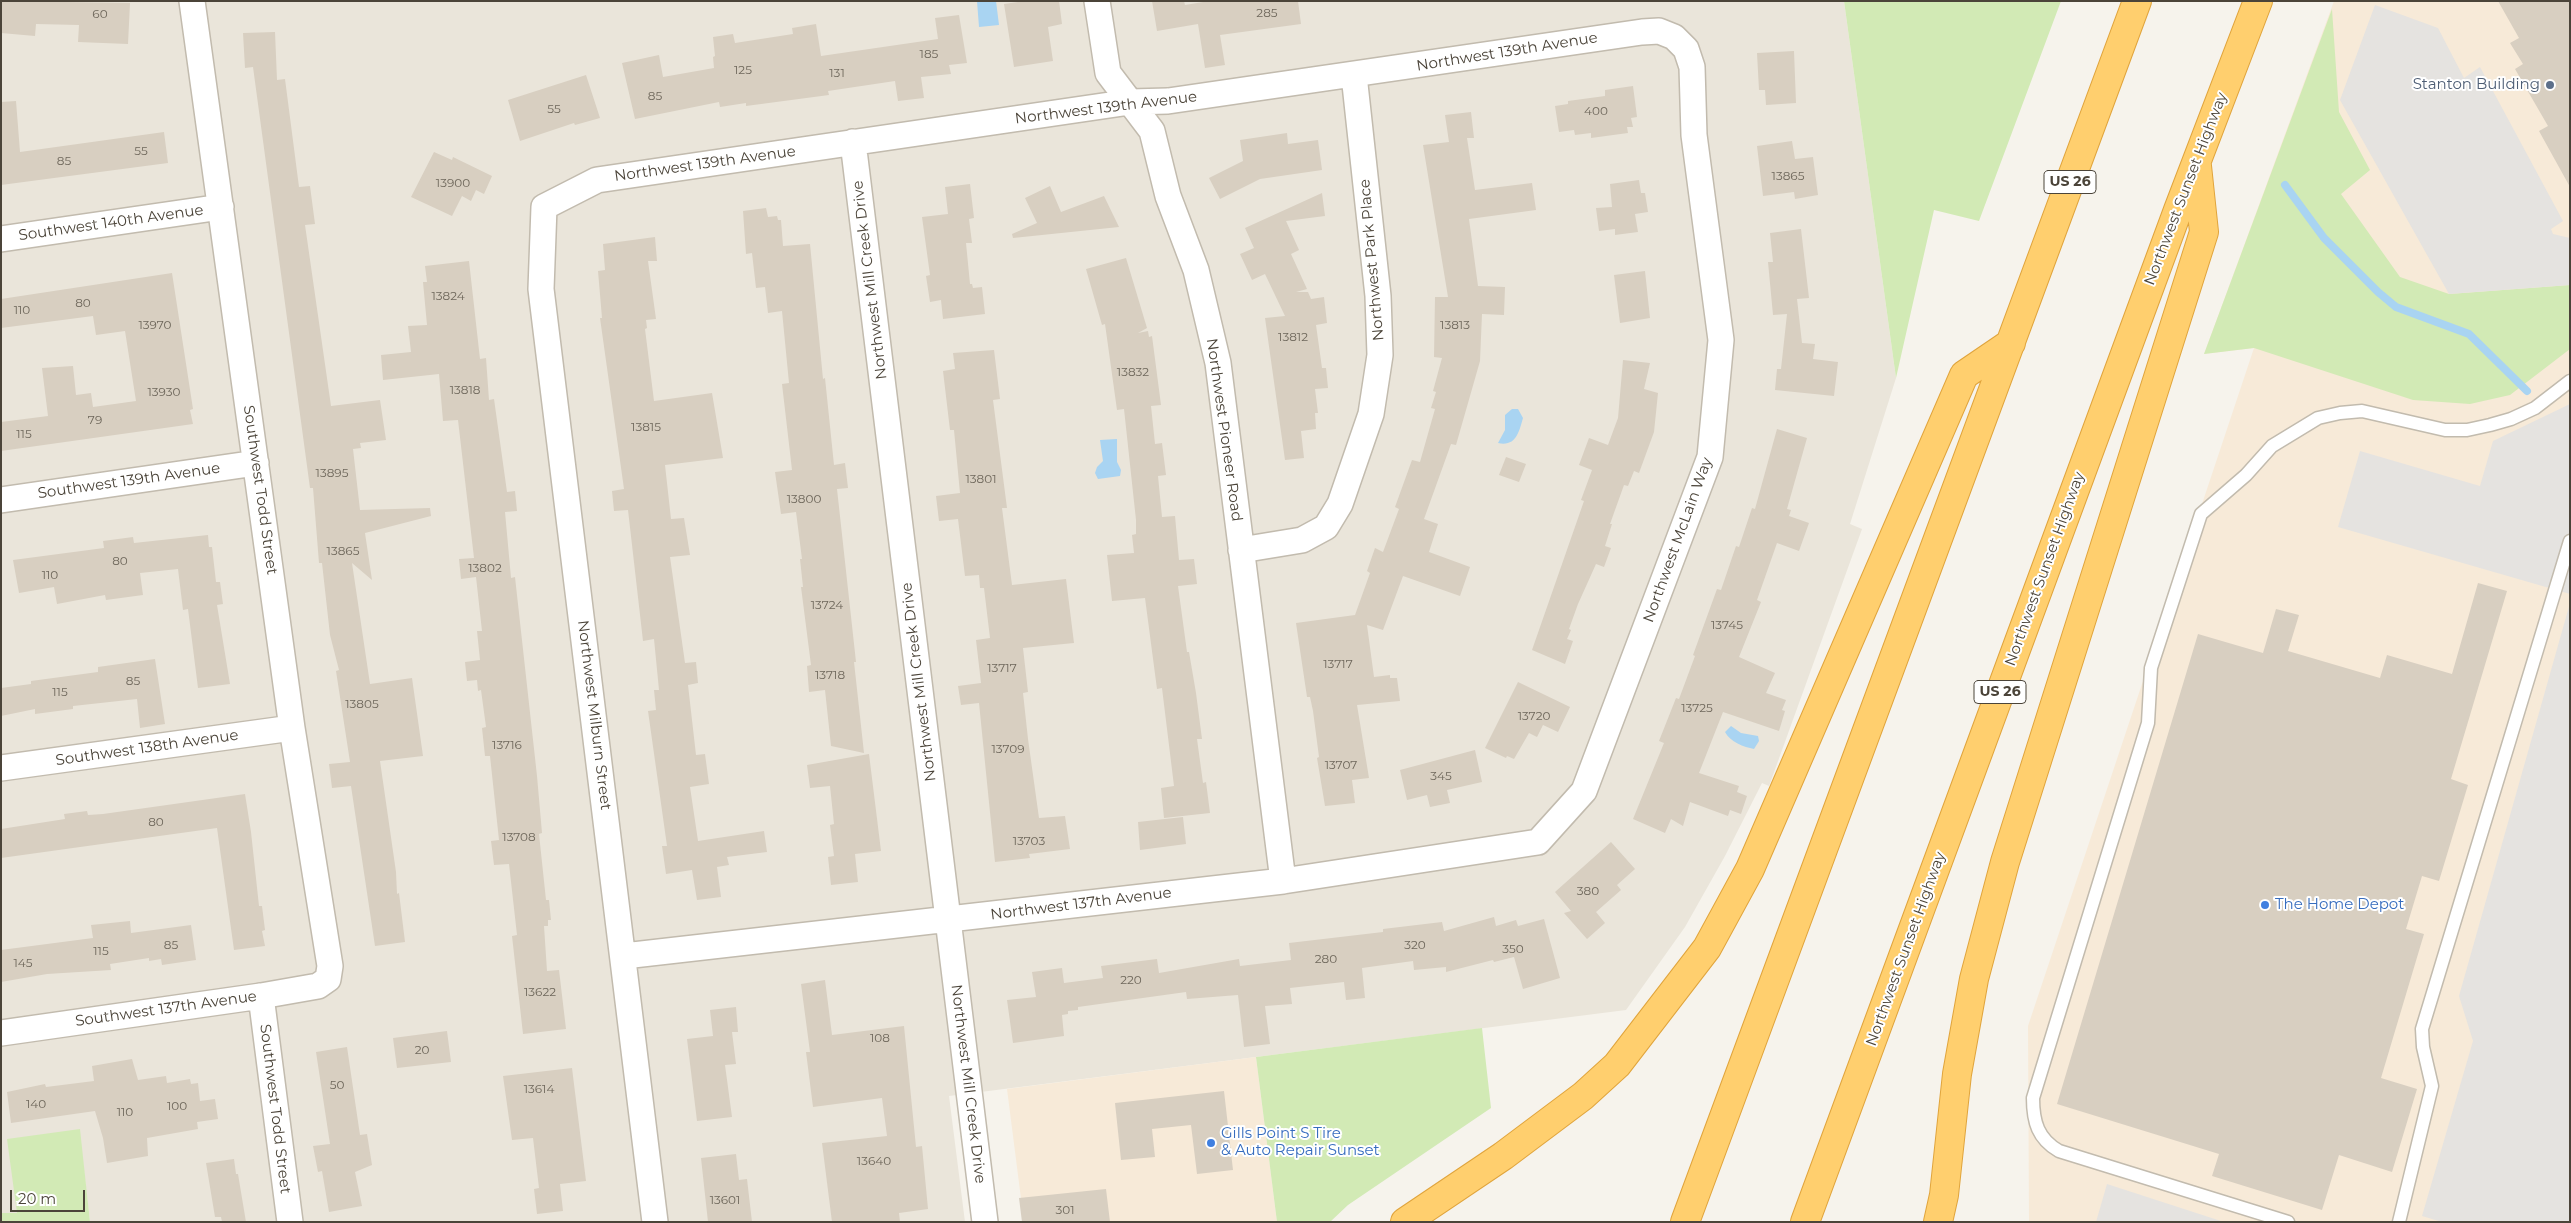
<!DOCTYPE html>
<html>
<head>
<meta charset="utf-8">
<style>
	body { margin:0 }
	#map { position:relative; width:2571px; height:1223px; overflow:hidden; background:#f6f3ec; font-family:Montserrat,sans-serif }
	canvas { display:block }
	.frame { position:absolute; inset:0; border:2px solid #4b4439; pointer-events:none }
	.scale { position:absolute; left:10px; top:1190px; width:75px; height:22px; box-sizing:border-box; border:2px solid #4b4439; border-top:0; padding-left:6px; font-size:15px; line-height:18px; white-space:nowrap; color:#4b4439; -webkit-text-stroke:4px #fff; paint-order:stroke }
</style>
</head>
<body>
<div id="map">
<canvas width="2571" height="1223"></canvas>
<div class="frame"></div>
<div class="scale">20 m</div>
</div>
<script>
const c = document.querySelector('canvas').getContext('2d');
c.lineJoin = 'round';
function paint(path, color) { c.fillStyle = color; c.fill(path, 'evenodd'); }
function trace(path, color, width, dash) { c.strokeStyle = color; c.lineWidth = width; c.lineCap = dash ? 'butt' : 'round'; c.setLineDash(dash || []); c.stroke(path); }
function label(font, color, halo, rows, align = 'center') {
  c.font = font + ' Montserrat,sans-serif'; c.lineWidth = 4; c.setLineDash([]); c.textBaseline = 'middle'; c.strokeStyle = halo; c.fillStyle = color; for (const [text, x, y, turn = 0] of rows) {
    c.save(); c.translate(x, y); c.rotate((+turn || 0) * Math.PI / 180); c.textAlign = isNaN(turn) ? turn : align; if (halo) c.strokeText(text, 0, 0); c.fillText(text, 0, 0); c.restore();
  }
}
paint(new Path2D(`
	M 1,1 L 1844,1 L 1896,378 L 1850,524 L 1862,529 L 1769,786 L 1762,783 L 1725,856 L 1685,927 L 1626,1010 L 949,1096 L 965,1222 L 90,1222 L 79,1129 L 17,1213 L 1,1213 Z`), '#eae5da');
paint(new Path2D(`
	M 2334,1 L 2570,1 L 2570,1222 L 2029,1222 L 2028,1026 L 2254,348 L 2204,354 Z
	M 1256,1057 L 1277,1222 L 1024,1222 L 1007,1089 Z`), '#f7ead8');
paint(new Path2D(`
	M 1844,1 L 2061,1 L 1979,221 L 1934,210 L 1896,378 Z
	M 2332,9 L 2339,112 L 2370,170 L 2341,194 L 2400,277 L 2449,294 L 2570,285 L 2570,349 L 2510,395 L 2470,404 L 2413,400 L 2254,348 L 2204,354 Z
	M 1482,1028 L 1491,1108 L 1348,1205 L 1330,1222 L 1277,1222 L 1256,1057 Z
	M 80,1129 L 90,1222 L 1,1222 L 1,1213 L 17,1213 L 7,1139 Z`), '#d2eab5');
paint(new Path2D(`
	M 2375,5 L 2438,28 L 2464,78 L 2480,67 L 2563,221 L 2551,229 L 2553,234 L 2570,238 L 2570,285 L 2449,294 L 2340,100 Z
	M 2570,404 L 2570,594 L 2338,527 L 2360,451 L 2480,486 L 2493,441 Z
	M 2570,603 L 2570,1222 L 2442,1222 L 2422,1216 L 2473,1041 L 2459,996 Z
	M 2107,1184 L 2224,1222 L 2096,1222 Z`), '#e5e3e0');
paint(new Path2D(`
	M 977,1 L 996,1 L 999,25 L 979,27 Z
	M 1512,409 L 1518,409 L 1523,418 C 1519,432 1516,447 1498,443 L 1505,430 L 1505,415 Z
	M 1117,439 L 1117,462 L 1121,470 L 1120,476 L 1098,479 L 1095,473 L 1097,467 L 1103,461 L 1100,440 Z
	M 1731,726 L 1741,733 L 1758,736 L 1759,741 L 1754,749 C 1744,747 1730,742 1725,732 Z`), '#a9d4f2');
trace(new Path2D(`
	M 2285,185 L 2324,238 L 2378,292 L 2396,307 L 2469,334 L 2527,391`), '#a9d4f2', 8);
paint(new Path2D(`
	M 1,1 L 130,3 L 128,44 L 78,42 L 79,25 L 36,24 L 35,36 L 1,33 Z
	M 1025,1 L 1059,1 L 1062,24 L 1048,27 L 1053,61 L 1014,67 L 1004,4 Z
	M 1152,1 L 1184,1 L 1185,5 L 1209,1 L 1298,1 L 1301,24 L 1220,35 L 1225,65 L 1205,68 L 1198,24 L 1157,31 Z
	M 2498,1 L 2570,1 L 2570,187 L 2539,131 L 2548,126 L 2515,69 L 2523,64 L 2510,43 L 2519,38 Z
	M 959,15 L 967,63 L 949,65 L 951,74 L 921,77 L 924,98 L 898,101 L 895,81 L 828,91 L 829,95 L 746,106 L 746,103 L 720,107 L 719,102 L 635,119 L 622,63 L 659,55 L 663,77 L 714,68 L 713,57 L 715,56 L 713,37 L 733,34 L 735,43 L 793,34 L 792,28 L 816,24 L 821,56 L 938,39 L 935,18 Z
	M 275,32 L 277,80 L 285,79 L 299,187 L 310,186 L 315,224 L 305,225 L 331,406 L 380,400 L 386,440 L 360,443 L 361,448 L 353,449 L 360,510 L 430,508 L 431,516 L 365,533 L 372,580 L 352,563 L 370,684 L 412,678 L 423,756 L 380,761 L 396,872 L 397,894 L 399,893 L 405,942 L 375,946 L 351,786 L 332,788 L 329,764 L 350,762 L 336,671 L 339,670 L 330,635 L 322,563 L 319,563 L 313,488 L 310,488 L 253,67 L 245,68 L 243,33 Z
	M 1794,51 L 1796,103 L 1766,105 L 1765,90 L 1759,90 L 1757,53 Z
	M 586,75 L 600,118 L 575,125 L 574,123 L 520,141 L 508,100 Z
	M 1633,86 L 1637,117 L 1631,118 L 1633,127 L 1627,127 L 1628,133 L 1591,138 L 1591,133 L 1575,135 L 1574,130 L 1559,132 L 1555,106 L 1568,104 L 1568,101 L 1605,96 L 1605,90 Z
	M 16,101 L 20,152 L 164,132 L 168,163 L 1,185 L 1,102 Z
	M 1471,112 L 1474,138 L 1467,138 L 1475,190 L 1532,183 L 1536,210 L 1469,219 L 1478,286 L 1505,287 L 1504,315 L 1482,314 L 1480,361 L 1456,445 L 1451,444 L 1424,519 L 1438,524 L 1429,552 L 1470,567 L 1460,596 L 1403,576 L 1383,630 L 1367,625 L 1374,677 L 1390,675 L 1390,678 L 1397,678 L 1400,701 L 1357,705 L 1369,778 L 1352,780 L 1355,803 L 1325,806 L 1317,758 L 1319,757 L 1313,711 L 1310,697 L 1307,697 L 1296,623 L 1355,615 L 1370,573 L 1367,571 L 1375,548 L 1383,552 L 1399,509 L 1395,507 L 1412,460 L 1420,462 L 1435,409 L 1431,408 L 1436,392 L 1433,391 L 1442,358 L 1434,357 L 1435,297 L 1448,297 L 1423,145 L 1449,142 L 1445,115 Z
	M 1287,133 L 1288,144 L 1318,140 L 1322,170 L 1260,179 L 1220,199 L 1209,178 L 1243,161 L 1240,140 Z
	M 1792,141 L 1795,159 L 1813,157 L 1818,195 L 1795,199 L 1794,192 L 1763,196 L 1757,146 Z
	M 434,152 L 452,160 L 453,157 L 492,176 L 484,194 L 476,190 L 471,201 L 462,196 L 452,216 L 411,197 Z
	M 1639,180 L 1641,193 L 1645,193 L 1648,212 L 1635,214 L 1638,232 L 1615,235 L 1615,229 L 1599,231 L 1596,208 L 1612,207 L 1610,184 Z
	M 970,184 L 974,218 L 969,219 L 972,243 L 966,243 L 970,284 L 972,284 L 973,288 L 982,287 L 985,314 L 943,319 L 941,300 L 930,302 L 926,276 L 930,275 L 922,217 L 948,214 L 945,187 Z
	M 1050,186 L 1061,212 L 1104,196 L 1119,227 L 1013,238 L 1012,234 L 1037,223 L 1025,198 Z
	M 1322,193 L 1325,216 L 1286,221 L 1299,250 L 1291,254 L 1307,289 L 1296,292 L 1308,292 L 1311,299 L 1324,297 L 1327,323 L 1316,325 L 1322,368 L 1326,368 L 1328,388 L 1315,389 L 1318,413 L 1315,413 L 1316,429 L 1301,431 L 1304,458 L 1285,460 L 1265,318 L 1285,316 L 1265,274 L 1252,280 L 1240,254 L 1254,248 L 1245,228 Z
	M 766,208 L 768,217 L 777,216 L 778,220 L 781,220 L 783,246 L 810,244 L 823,379 L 825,378 L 834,465 L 845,463 L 848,488 L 837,489 L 856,662 L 854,662 L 864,753 L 831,746 L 825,690 L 809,692 L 807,666 L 811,665 L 801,587 L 803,587 L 800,559 L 802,559 L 796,512 L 781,514 L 775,472 L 792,470 L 782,384 L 789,383 L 782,311 L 768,313 L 765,287 L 756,288 L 752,253 L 746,254 L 743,211 Z
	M 1801,229 L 1809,298 L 1797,299 L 1802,343 L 1815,344 L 1813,359 L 1838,362 L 1834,396 L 1775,390 L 1777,369 L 1781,369 L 1787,314 L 1773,315 L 1768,262 L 1773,262 L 1770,233 Z
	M 655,237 L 657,261 L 648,261 L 656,319 L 646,320 L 647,328 L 645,329 L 654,401 L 712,393 L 723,458 L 665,465 L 671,519 L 684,518 L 690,555 L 670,557 L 685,663 L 696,662 L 698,683 L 688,685 L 696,755 L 705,754 L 709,784 L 690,787 L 698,841 L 764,831 L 767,852 L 727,857 L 729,865 L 717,867 L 721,897 L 697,900 L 692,870 L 666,874 L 662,846 L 667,846 L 648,711 L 656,710 L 654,690 L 659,690 L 654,639 L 643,641 L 628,510 L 614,511 L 612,491 L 624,489 L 600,318 L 602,318 L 598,271 L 605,270 L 603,244 Z
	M 1126,258 L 1147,328 L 1138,333 L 1148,331 L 1149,337 L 1152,336 L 1161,405 L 1151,406 L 1155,444 L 1162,443 L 1166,475 L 1158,476 L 1162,517 L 1175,516 L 1179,560 L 1194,559 L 1197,584 L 1178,586 L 1187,652 L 1189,652 L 1196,693 L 1202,739 L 1197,739 L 1203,783 L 1206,782 L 1210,813 L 1164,818 L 1161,788 L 1174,786 L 1162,688 L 1157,689 L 1145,598 L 1112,601 L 1107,555 L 1134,553 L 1132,535 L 1136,534 L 1136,520 L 1124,409 L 1117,410 L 1105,324 L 1102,325 L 1086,269 Z
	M 469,261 L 480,359 L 486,358 L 489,400 L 494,399 L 507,492 L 515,491 L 517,511 L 505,512 L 511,578 L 515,577 L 537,776 L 542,833 L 539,834 L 546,900 L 549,900 L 551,920 L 548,920 L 548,926 L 544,926 L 547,971 L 559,970 L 566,1029 L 523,1034 L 512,936 L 517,935 L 509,864 L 494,865 L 491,841 L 499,840 L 490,756 L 485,756 L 482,728 L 486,727 L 481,690 L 478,691 L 477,680 L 467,681 L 465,662 L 480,660 L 477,631 L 482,631 L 476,577 L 461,579 L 459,559 L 474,558 L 458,420 L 443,421 L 439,374 L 383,380 L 381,355 L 411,352 L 408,326 L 427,325 L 423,282 L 427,282 L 425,266 Z
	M 1645,271 L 1650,318 L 1620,323 L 1614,275 Z
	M 172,273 L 193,409 L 190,410 L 193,424 L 1,451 L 1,422 L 48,416 L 42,368 L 73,366 L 76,395 L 91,393 L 93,407 L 136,401 L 125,331 L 96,335 L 93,316 L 1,328 L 1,299 Z
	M 994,350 L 1000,399 L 993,400 L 1007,508 L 1002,508 L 1012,585 L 1066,579 L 1074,643 L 1023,648 L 1028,692 L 1023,693 L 1028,739 L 1039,818 L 1065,816 L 1070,849 L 1029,854 L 1030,858 L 995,862 L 979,703 L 961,705 L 958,686 L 981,683 L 976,640 L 990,638 L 984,588 L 980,588 L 979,575 L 965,576 L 958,519 L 939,521 L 936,496 L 960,493 L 954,430 L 950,430 L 943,371 L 955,369 L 953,353 Z
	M 1623,360 L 1650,363 L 1644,389 L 1658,393 L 1654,432 L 1639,473 L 1634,471 L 1628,486 L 1624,485 L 1610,524 L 1612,524 L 1605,546 L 1611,548 L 1604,567 L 1596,564 L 1578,604 L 1569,629 L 1571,630 L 1567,639 L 1573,641 L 1565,664 L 1532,650 L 1584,501 L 1581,500 L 1592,470 L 1579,465 L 1589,438 L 1608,445 L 1618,418 Z
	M 1777,429 L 1807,438 L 1787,509 L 1791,510 L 1789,516 L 1809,523 L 1799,551 L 1777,543 L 1757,600 L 1761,602 L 1739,657 L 1775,673 L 1766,693 L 1786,700 L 1782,710 L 1785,711 L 1779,731 L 1723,712 L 1699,773 L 1739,786 L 1737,792 L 1747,796 L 1741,814 L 1730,810 L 1728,816 L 1690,802 L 1683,826 L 1671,819 L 1665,833 L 1633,819 L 1664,743 L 1659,741 L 1676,698 L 1679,699 L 1695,656 L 1693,655 L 1717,589 L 1721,590 L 1736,546 L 1739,547 L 1752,508 L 1755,509 Z
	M 1506,457 L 1526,464 L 1519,482 L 1499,475 Z
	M 208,535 L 209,547 L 212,547 L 216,582 L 220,582 L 223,604 L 217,605 L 230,684 L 198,688 L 188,609 L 183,610 L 178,569 L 140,573 L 143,595 L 106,600 L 105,595 L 57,604 L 54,587 L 19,593 L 13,560 L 104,548 L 103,541 L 133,537 L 134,543 Z
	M 2478,583 L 2507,591 L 2451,779 L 2468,785 L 2439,881 L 2422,876 L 2406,929 L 2424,934 L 2381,1078 L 2417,1089 L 2392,1172 L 2339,1155 L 2322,1210 L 2212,1176 L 2219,1154 L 2057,1104 L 2198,634 L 2263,653 L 2276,609 L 2299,615 L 2288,651 L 2380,678 L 2387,655 L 2452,674 Z
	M 155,659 L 165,724 L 140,728 L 137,699 L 73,706 L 73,709 L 35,714 L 35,709 L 1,716 L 1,688 L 31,684 L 31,681 L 98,672 L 98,667 Z
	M 1518,682 L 1570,707 L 1558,732 L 1543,725 L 1537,737 L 1529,733 L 1514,759 L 1507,756 L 1506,758 L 1485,748 Z
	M 1475,750 L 1482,782 L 1447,790 L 1450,803 L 1430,807 L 1427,795 L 1407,800 L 1400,770 Z
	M 869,754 L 881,851 L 855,854 L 858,882 L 831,885 L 828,857 L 834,856 L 830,825 L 834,824 L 830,786 L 810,788 L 807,765 Z
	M 245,794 L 251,832 L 259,906 L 262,906 L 265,930 L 262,931 L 265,946 L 234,950 L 217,828 L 1,858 L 1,829 L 65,819 L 64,814 L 87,811 L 88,815 L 103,814 Z
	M 1183,817 L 1186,844 L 1140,850 L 1138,822 Z
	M 1611,842 L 1635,869 L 1617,885 L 1621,890 L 1596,912 L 1605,923 L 1587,939 L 1564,913 L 1571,911 L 1555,892 Z
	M 1494,917 L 1496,926 L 1516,920 L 1518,926 L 1544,919 L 1560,978 L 1523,989 L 1514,957 L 1494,962 L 1493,960 L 1446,972 L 1446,967 L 1414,970 L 1413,961 L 1362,968 L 1365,998 L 1346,1000 L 1344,982 L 1290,988 L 1292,1004 L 1265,1006 L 1270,1044 L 1244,1047 L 1238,995 L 1187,999 L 1186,992 L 1078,1007 L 1078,1010 L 1068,1011 L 1068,1014 L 1062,1015 L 1064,1036 L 1013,1043 L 1007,1000 L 1036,997 L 1032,972 L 1062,968 L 1064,983 L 1103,978 L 1101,966 L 1157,959 L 1159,973 L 1239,959 L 1240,966 L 1291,960 L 1289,943 L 1383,932 L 1383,929 L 1442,922 L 1444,931 Z
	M 130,921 L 131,933 L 191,925 L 196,960 L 162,965 L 161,959 L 149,961 L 149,958 L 110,964 L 111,970 L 47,974 L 1,982 L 1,950 L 93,938 L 91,925 Z
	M 825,980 L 832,1035 L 904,1026 L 916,1147 L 922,1146 L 928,1209 L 899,1213 L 900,1222 L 832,1222 L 822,1143 L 887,1136 L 882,1098 L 813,1107 L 806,1052 L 810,1052 L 801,984 Z
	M 736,1007 L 738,1032 L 732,1032 L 736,1064 L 725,1065 L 732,1117 L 697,1121 L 687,1039 L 713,1036 L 710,1010 Z
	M 447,1031 L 451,1062 L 397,1068 L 393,1038 Z
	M 347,1047 L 360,1135 L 367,1134 L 372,1165 L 355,1172 L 362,1206 L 329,1212 L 322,1171 L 318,1172 L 313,1146 L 330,1144 L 316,1052 Z
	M 132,1059 L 138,1080 L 166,1076 L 167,1083 L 190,1079 L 191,1084 L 198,1083 L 200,1101 L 215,1099 L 218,1119 L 197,1122 L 198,1129 L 147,1138 L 148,1156 L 107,1163 L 103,1138 L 95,1111 L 11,1123 L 7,1092 L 45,1084 L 46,1087 L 94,1081 L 92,1066 Z
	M 572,1068 L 586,1181 L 560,1184 L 563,1211 L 537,1214 L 534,1189 L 539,1188 L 533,1138 L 512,1140 L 503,1076 Z
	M 1224,1091 L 1233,1170 L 1197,1174 L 1191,1125 L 1152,1129 L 1155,1157 L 1121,1160 L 1115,1103 Z
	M 736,1154 L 739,1180 L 747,1179 L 752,1222 L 708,1222 L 701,1158 Z
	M 234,1159 L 236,1174 L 238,1174 L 246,1222 L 222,1222 L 221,1217 L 215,1217 L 206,1163 Z
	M 1106,1189 L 1110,1222 L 1022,1222 L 1019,1198 Z`), '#d8cfc1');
const lane = new Path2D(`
	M 2288,1222 L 2059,1151 C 2038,1139 2033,1122 2033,1098 L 2148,723 L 2151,668 L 2201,514 L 2246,475 L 2272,446 L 2318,418 L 2340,413 L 2362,411 L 2445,430 L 2467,430 L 2490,425 L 2511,419 L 2535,408 L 2570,381
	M 2399,1222 L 2432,1086 L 2423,1047 L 2422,1029 L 2570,541`);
const street = new Path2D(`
	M 1097,1 L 1108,73 L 1152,131 L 1168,196 L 1196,270 L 1218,363 L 1283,881
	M 853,142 L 985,1222
	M 1,239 L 221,207
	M 1,500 L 256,463
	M 1241,550 L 1302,540 L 1326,527 L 1340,504 L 1371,414 L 1380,355 L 1378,296 L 1354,75
	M 1,768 L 292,728
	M 624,956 L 1283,881 L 1538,842 L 1584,791 L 1710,457 L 1721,340 L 1694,135 L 1692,67 L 1686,49 L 1674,37 L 1659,31 L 1642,32 L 1168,101 L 1130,102 L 597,180 L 544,207 L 541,289 L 655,1222
	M 261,996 L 290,1222
	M 1,1033 L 261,996 L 318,986 L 328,979 L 330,966 L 292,728 L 192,1`);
const highway = new Path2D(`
	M 1405,1222 L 1503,1156 L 1583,1096 L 1617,1065 L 1707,948 L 1750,869 L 1964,375 L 2011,343
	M 1685,1222 L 2137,1
	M 1805,1222 L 2178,210 L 2258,1
	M 1938,1222 L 1944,1195 L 1957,1074 L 1974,979 L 2005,862 L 2204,232 L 2197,166`);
trace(lane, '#c2bbae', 15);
trace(street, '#c2bbae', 28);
trace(highway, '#e0a43c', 30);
trace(lane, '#fff', 12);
trace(street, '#fff', 25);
trace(highway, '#ffcf6e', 28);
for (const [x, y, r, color] of [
	[2550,85,5,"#5c6f8a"],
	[2265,905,5,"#3f7fe0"],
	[1211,1143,5,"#3f7fe0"]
]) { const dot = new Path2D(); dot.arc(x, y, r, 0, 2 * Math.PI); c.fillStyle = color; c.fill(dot); trace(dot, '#fff', 2); }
label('12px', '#6e675b', null, [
	["285",1267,13],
	["60",100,14],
	["185",929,54],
	["125",743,70],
	["131",837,73],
	["85",655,96],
	["55",554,109],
	["400",1596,111],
	["55",141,151],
	["85",64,161],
	["13865",1788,176],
	["13900",453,183],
	["13824",448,296],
	["80",83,303],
	["110",22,310],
	["13970",155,325],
	["13813",1455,325],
	["13812",1293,337],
	["13832",1133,372],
	["13818",465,390],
	["13930",164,392],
	["79",95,420],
	["13815",646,427],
	["115",24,434],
	["13895",332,473],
	["13801",981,479],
	["13800",804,499],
	["13865",343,551],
	["80",120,561],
	["13802",485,568],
	["110",50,575],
	["13724",827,605],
	["13745",1727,625],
	["13717",1338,664],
	["13717",1002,668],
	["13718",830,675],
	["85",133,681],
	["115",60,692],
	["13805",362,704],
	["13725",1697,708],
	["13720",1534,716],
	["13716",507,745],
	["13709",1008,749],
	["13707",1341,765],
	["345",1441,776],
	["80",156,822],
	["13708",519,837],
	["13703",1029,841],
	["380",1588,891],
	["85",171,945],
	["320",1415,945],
	["350",1513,949],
	["115",101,951],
	["280",1326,959],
	["145",23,963],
	["220",1131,980],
	["13622",540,992],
	["108",880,1038],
	["20",422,1050],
	["50",337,1085],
	["13614",539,1089],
	["140",36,1104],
	["100",177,1106],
	["110",125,1112],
	["13640",874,1161],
	["13601",725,1200],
	["301",1065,1210]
]);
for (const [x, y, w] of [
	[2070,182,52],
	[2000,692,52]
]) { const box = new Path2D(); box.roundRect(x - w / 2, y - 11.5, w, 23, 4); c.fillStyle = '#fff'; c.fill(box); trace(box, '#4b4439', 1); }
label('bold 14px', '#4b4439', null, [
	["US 26",2070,182],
	["US 26",2000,692]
]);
label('15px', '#4b4439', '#fff', [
	["Northwest 139th Avenue",1507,52,-9],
	["Northwest 139th Avenue",1106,108,-7],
	["Northwest 139th Avenue",705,164,-8],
	["Northwest Sunset Highway",2186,189,-69],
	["Southwest 140th Avenue",111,223,-8],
	["Northwest Park Place",1372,260,-95],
	["Northwest Mill Creek Drive",870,280,-97],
	["Northwest Pioneer Road",1224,430,82],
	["Southwest 139th Avenue",129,481,-8],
	["Southwest Todd Street",260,490,82],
	["Northwest McLain Way",1678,540,-70],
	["Northwest Sunset Highway",2045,569,-70],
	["Northwest Mill Creek Drive",919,682,-97],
	["Northwest Milburn Street",594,715,83],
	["Southwest 138th Avenue",147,748,-8],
	["Northwest 137th Avenue",1081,904,-7],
	["Northwest Sunset Highway",1906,949,-70],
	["Southwest 137th Avenue",166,1009,-8],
	["Northwest Mill Creek Drive",968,1084,83],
	["Southwest Todd Street",275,1109,83]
]);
label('15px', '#4e5e75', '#fff', [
	["Stanton Building",2540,85]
], 'right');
label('15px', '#366cbe', '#fff', [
	["The Home Depot",2275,905],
	["Gills Point S Tire",1221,1134],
	["& Auto Repair Sunset",1221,1151]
], 'left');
</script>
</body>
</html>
